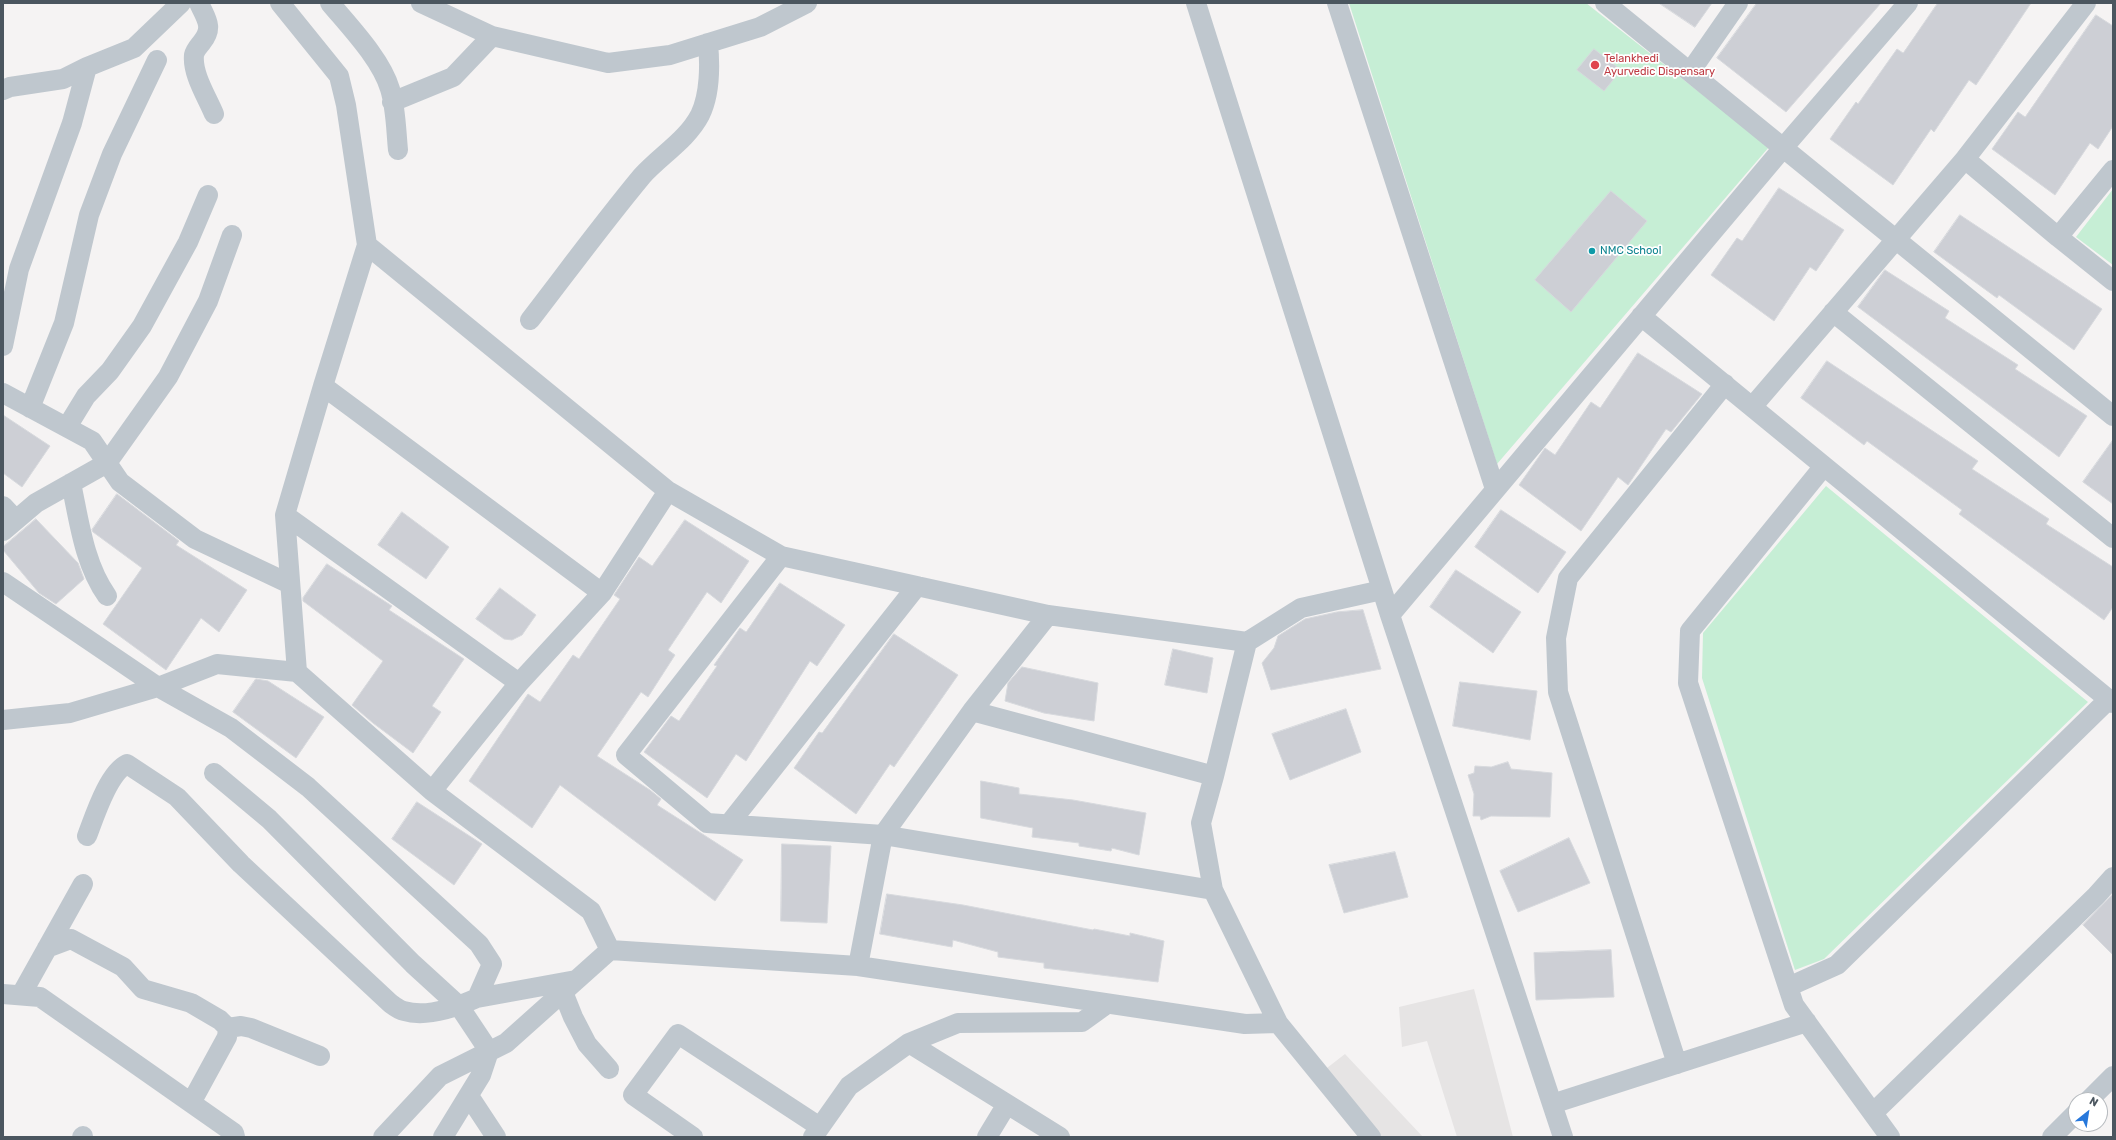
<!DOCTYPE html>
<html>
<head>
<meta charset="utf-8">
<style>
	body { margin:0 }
	#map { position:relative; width:2116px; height:1140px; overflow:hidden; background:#f5f3f3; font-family:Rubik,sans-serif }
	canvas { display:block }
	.frame { position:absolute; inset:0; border:4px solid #4b565f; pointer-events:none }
	.north { position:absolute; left:2068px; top:1092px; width:40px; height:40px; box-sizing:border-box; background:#fff; border:1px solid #b7bbbf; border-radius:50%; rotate:30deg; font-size:11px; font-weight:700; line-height:16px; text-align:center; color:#4b565f }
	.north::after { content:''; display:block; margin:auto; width:14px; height:18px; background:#2778db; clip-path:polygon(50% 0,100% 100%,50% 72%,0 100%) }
</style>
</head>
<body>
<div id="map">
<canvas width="2116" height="1140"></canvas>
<div class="frame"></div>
<div class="north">N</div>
</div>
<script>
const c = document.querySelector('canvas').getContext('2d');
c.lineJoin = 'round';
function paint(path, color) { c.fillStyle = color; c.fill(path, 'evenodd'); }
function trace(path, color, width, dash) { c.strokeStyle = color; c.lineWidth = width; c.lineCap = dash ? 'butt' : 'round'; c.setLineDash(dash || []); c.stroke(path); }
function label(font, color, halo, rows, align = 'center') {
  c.font = font + ' Rubik,sans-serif'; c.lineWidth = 3.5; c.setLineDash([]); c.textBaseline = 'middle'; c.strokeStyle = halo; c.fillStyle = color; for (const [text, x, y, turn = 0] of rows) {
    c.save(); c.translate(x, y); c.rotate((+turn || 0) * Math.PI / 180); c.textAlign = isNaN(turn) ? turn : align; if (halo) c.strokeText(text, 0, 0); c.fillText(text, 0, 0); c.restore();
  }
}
paint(new Path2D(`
	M 1474,989 L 1513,1137 L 1457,1137 L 1427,1041 L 1402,1047 L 1399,1007 Z
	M 1345,1054 L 1423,1137 L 1369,1137 L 1314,1078 Z`), '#e6e4e4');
paint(new Path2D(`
	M 1349,3 L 1586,3 L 1769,147 L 1497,464 Z
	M 2113,189 L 2113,265 L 2076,237 Z
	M 1826,486 L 2088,702 L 1824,959 L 1795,970 L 1702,678 L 1703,633 Z`), '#c6eed5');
const building = new Path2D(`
	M 1659,3 L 1712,3 L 1695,27 Z
	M 1757,3 L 1881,3 L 1786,112 L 1717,58 Z
	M 1938,3 L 2031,3 L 1976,85 L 1969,80 L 1934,132 L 1931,129 L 1893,185 L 1830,139 L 1856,102 L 1858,104 L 1897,49 L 1903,53 Z
	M 2096,15 L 2113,26 L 2113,126 L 2098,149 L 2090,143 L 2055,195 L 1992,149 L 2018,112 L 2025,117 Z
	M 1594,49 L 1621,70 L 1604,91 L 1577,70 Z
	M 1779,188 L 1844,230 L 1816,271 L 1810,267 L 1774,321 L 1711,275 L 1737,238 L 1742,241 Z
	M 1611,191 L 1647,221 L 1571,312 L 1535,280 Z
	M 1960,215 L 2102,309 L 2074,350 L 1999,295 L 1997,298 L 1934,252 Z
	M 1885,270 L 1949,311 L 1945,318 L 2018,365 L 2015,369 L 2087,416 L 2059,457 L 1858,307 Z
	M 1638,353 L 1702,394 L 1671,432 L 1666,429 L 1628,485 L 1618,477 L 1581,531 L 1519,485 L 1545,448 L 1555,455 L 1591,402 L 1600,408 Z
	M 1827,361 L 1978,461 L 1972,469 L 2049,519 L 2046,524 L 2113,567 L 2113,607 L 2104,620 L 1959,514 L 1962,510 L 1867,441 L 1864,445 L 1801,398 Z
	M 3,415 L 50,446 L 22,487 L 3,473 Z
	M 2113,440 L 2113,504 L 2083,482 Z
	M 117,494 L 179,541 L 176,545 L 247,590 L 219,632 L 201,618 L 166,670 L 103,624 L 142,568 L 93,532 L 92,530 Z
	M 1501,510 L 1566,552 L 1538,593 L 1475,547 Z
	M 402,512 L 449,547 L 426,579 L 378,545 Z
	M 36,519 L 78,563 L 84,579 L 56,604 L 39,593 L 3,550 L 3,547 Z
	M 685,520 L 749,561 L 721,603 L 707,592 L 668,650 L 675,655 L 648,697 L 641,692 L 597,756 L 650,790 L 661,799 L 657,805 L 743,860 L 715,901 L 560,785 L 532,828 L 469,781 L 528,694 L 540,702 L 573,655 L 579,659 L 620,599 L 614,595 L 639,557 L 652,566 Z
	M 327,564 L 392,606 L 389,610 L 464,659 L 432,706 L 441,712 L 413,753 L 373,723 L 352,705 L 383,661 L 303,601 L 303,598 Z
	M 1456,570 L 1521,612 L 1493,653 L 1430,607 Z
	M 780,583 L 845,625 L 817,666 L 810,661 L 746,761 L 736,754 L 707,798 L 644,752 L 671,716 L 679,721 L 717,666 L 714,665 L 740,628 L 746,632 Z
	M 500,588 L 536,615 L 522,635 L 512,640 L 504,639 L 476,619 Z
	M 1363,610 L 1381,669 L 1271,690 L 1262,663 L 1274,648 L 1278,636 L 1305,619 L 1337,612 Z
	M 894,634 L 958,675 L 894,767 L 890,764 L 856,814 L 794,768 L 819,732 L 822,733 Z
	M 1173,649 L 1213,658 L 1207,693 L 1165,685 Z
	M 1022,667 L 1098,683 L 1094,721 L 1044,713 L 1005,701 L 1008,683 Z
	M 256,679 L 268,681 L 324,717 L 296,758 L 233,712 Z
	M 1460,682 L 1537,691 L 1530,740 L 1453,726 Z
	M 1346,709 L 1361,752 L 1290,780 L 1272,734 Z
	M 1508,762 L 1511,769 L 1552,773 L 1550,817 L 1491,816 L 1481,820 L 1480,816 L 1473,816 L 1474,794 L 1468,775 L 1474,773 L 1475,766 L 1491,767 Z
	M 981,781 L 1019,788 L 1019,794 L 1073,800 L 1146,813 L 1139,855 L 1112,848 L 1111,851 L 1079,846 L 1079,843 L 1032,837 L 1033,828 L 981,818 Z
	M 417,802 L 482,844 L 454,885 L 392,839 Z
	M 1569,838 L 1590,883 L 1518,912 L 1500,871 Z
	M 782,844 L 831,846 L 827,923 L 781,921 Z
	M 1395,852 L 1408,897 L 1344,913 L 1329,865 Z
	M 887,894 L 963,905 L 1093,930 L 1094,929 L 1130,936 L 1130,933 L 1164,941 L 1158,982 L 1044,968 L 1044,963 L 998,957 L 998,952 L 953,940 L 952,947 L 880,934 Z
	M 2113,894 L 2113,955 L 2083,925 Z
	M 1611,950 L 1614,997 L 1536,1000 L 1534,953 Z`);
paint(building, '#cdcfd5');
trace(building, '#d7d9dd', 1);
trace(new Path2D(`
	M 199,3 C 206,19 214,27 202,42 C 199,46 195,50 194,55 C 192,74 207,97 214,114
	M 280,3 L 339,76 L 346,105 L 367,245
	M 330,3 C 350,27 381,59 390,89 C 396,108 396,130 398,150
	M 421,3 L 492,36 L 608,63 L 670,55 L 760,27 L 807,3
	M 1196,3 L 1390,615 L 1563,1137
	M 1337,3 L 1495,489
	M 1605,3 L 2113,416
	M 1690,72 L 1738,3
	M 3,90 L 10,87 L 63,79 L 87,67 L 134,48 L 181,3
	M 392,102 L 453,77 L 492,36
	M 1965,159 L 2058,237
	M 2113,170 L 2058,237 L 2113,281
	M 1833,312 L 2113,538
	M 1641,316 L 2113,703
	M 530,320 C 567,272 603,223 642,176 C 661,155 687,140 700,115 C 710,95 710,64 708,43
	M 3,346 L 19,269 L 72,123 L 87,67
	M 323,386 L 367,245 L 668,491
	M 3,393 L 92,441 L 120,482 L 195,539 L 290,584
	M 1752,407 L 1965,159 L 2086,3
	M 30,408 L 64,323 L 89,215 L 112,154 L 157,60
	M 67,427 L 86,396 L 110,371 L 142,326 L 188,242 L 208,195
	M 1824,466 L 1690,631 L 1688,683 L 1794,1005 L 1890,1137
	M 71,483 C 79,520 84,564 107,596
	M 3,506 L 16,520
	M 285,515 L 519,683
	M 3,531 L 36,503 L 107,463 L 168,377 L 208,301 L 232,235
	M 3,582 L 158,687 L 217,664 L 297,672 L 432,791 L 591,911 L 610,950 L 858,966 L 1245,1024 L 1278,1023 L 1371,1137
	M 1390,615 L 1783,148 L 1908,3
	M 297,672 L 285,515 L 323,386 L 602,593
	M 972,711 L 1048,615
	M 3,720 L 70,713 L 158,687 L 231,728 L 308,787 L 479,944 L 492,964 L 477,998 C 457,1007 427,1018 404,1011 C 399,1010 394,1006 390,1003 L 241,864 L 177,797 L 127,764 C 108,773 94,818 87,836
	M 214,773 L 269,819 L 413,964 L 459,1006 L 489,1051 L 481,1075 L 443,1137
	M 1214,776 L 1247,642
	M 432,791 L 519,683 L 602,593 L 668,491 L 781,556
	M 729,824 L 917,586
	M 47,948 L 71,939 L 123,967 L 143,989 L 191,1003 L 220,1020 L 228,1028 L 227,1037 L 191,1103
	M 858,966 L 883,835 L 1213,890
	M 1788,987 L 1837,965 L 2108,700
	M 563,992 L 573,1017 L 587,1044 L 609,1069
	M 3,994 L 40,997 L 234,1133 L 235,1137
	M 21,995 L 83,884
	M 477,998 L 576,980
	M 1278,1023 L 1213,890 L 1201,823 L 1214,776 L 972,711 L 883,835 L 707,823 L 626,755 L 781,556 L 1048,615 L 1247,642 L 1301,608 L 1382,590
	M 228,1028 L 241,1026 L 251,1028 L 320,1056
	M 909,1043 L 1060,1137
	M 1677,1064 L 1558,692 L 1556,638 L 1568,578 L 1725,384
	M 469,1096 L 496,1137
	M 2089,1100 L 2113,1076
	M 1552,1104 L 1807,1022
	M 1873,1113 L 2096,896 L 2113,877
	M 82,1137 L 83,1136
	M 383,1137 L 440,1076 L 506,1043 L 610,950
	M 693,1137 L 633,1095 L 678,1034 L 820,1127
	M 813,1137 L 849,1086 L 909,1043 L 958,1023 L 1082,1022 L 1107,1004
	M 987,1137 L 1007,1104
	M 2052,1137 L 2076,1113`), '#bfc7ce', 20);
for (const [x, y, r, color] of [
	[1595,65,5,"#e0444e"],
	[1592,251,4,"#0f9aa8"]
]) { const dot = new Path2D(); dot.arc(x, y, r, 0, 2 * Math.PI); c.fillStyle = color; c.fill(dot); trace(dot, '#fff', 1.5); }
label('11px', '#be3a42', '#fff', [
	["Telankhedi",1604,59],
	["Ayurvedic Dispensary",1604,72]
], 'left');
label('11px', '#0d838f', '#fff', [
	["NMC School",1600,251]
], 'left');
</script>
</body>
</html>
